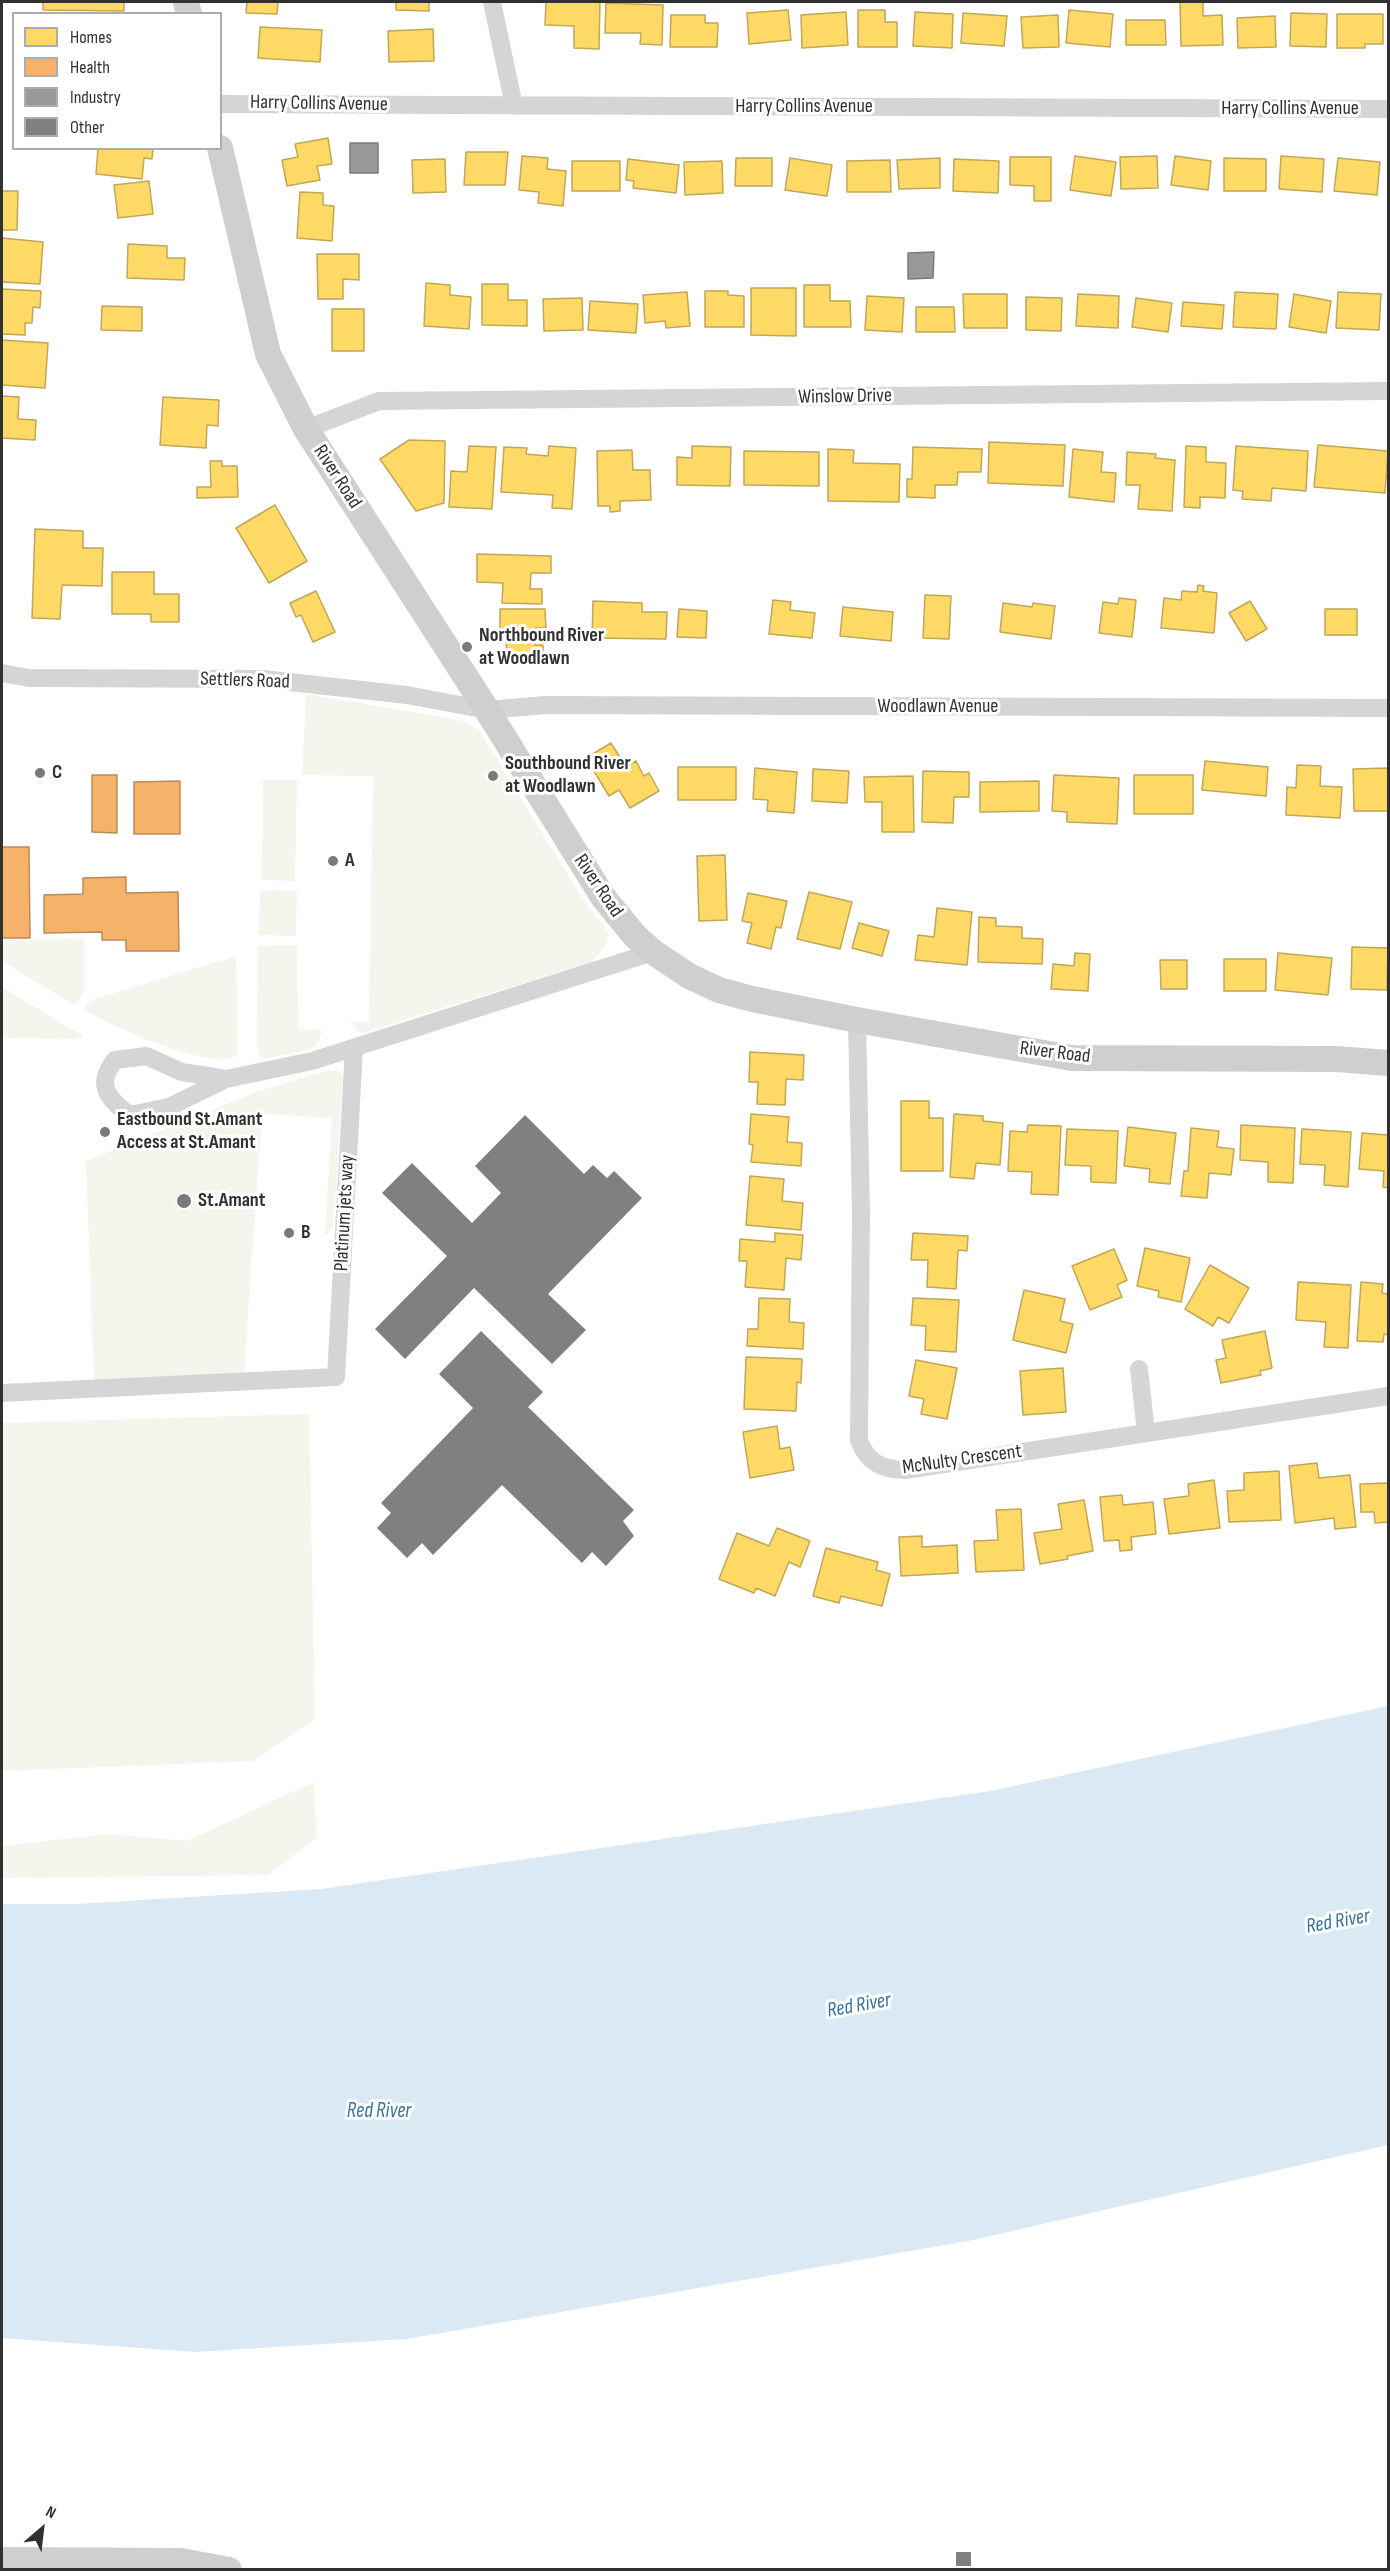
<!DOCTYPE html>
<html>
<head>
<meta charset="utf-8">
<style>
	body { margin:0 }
	#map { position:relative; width:1390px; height:2571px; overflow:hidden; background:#fff; font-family:"Sofia Sans Condensed",sans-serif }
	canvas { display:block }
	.frame { position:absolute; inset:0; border:3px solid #313131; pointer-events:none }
	.legend { position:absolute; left:12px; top:12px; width:210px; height:138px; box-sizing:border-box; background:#fff; border:2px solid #adadad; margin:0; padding:8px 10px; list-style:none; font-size:18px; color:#313131 }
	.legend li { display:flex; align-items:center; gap:12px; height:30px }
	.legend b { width:30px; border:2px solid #adadad }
	.north { position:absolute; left:12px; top:2499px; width:60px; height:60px; -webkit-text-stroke:4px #fff; paint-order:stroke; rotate:28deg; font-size:16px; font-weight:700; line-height:24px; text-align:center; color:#313131 }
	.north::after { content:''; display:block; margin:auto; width:21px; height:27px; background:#313131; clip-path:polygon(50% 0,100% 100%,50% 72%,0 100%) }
</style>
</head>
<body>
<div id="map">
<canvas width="1390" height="2571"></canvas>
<div class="frame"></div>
<ul class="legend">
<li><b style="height:16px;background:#ffd966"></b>Homes</li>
<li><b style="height:16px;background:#f6b26b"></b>Health</li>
<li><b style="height:16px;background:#999"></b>Industry</li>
<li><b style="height:16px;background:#808080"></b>Other</li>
</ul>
<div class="north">N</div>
</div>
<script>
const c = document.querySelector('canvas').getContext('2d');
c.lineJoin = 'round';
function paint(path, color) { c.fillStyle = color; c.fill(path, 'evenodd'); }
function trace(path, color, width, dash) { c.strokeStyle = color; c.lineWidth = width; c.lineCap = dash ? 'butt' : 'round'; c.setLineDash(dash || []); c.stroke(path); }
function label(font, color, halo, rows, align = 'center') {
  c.font = font + ' "Sofia Sans Condensed",sans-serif'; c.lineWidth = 6; c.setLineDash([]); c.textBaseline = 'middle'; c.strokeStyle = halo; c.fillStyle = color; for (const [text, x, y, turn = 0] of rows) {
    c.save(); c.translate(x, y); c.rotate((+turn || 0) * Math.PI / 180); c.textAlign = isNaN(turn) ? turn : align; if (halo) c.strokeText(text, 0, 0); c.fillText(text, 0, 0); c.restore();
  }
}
paint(new Path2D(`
	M 306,694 L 460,720 L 479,730 L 582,898 L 608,932 L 606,944 L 593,962 L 361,1033 L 350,1022 L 369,1022 L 373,776 L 302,775 Z
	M 263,780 L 297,780 L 295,881 L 262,880 Z
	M 260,890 L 297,891 L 296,936 L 259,935 Z
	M 84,939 L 84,991 L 82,996 L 74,1005 L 2,961 L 2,940 Z
	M 297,945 L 298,1029 L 321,1030 L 322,1032 L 316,1045 L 309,1050 L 262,1059 L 259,1055 L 257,1044 L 258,946 Z
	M 236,956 L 238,1046 L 236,1056 C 209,1071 109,1025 83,1009 L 91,1000 Z
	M 2,987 L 83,1036 L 82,1039 L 2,1038 Z
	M 328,1070 L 337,1070 L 343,1075 L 333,1228 L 327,1234 L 325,1234 L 332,1118 L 262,1114 L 244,1372 L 94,1382 L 86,1161 L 259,1091 Z
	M 309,1414 L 315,1719 L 253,1761 L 2,1771 L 2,1423 Z
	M 314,1782 L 317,1837 L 268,1875 L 2,1878 L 2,1846 L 108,1834 L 187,1841 Z`), '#f2f6ed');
paint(new Path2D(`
	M 1388,1706 L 1388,2145 L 973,2240 L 407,2339 L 195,2352 L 2,2338 L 2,1904 L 78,1904 L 321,1889 L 990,1791 Z`), '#dbe9f4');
const homes = new Path2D(`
	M 43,2 L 124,2 L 124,11 L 43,10 Z
	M 247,2 L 278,2 L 277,14 L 246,13 Z
	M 396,2 L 429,2 L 429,11 L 396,10 Z
	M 546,2 L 600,2 L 599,49 L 574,48 L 574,26 L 545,25 Z
	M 1180,2 L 1203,2 L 1203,16 L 1222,15 L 1223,45 L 1181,46 Z
	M 606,3 L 663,5 L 662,45 L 640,44 L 641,33 L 605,33 Z
	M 788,10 L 791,40 L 749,44 L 747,13 Z
	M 858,10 L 885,10 L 885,22 L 897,22 L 897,47 L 858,47 Z
	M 1069,10 L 1113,14 L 1110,47 L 1066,43 Z
	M 846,12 L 848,45 L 802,48 L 801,15 Z
	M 915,12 L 953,14 L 952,48 L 913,46 Z
	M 963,13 L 1007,16 L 1004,46 L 961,43 Z
	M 1291,13 L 1327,14 L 1326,47 L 1290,46 Z
	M 1337,14 L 1383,14 L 1383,44 L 1365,44 L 1365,48 L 1337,48 Z
	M 671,15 L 705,15 L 705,23 L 718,23 L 717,47 L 670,47 Z
	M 1058,15 L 1059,47 L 1023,48 L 1021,17 Z
	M 1275,16 L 1276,47 L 1238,48 L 1237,18 Z
	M 1126,20 L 1165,20 L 1166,45 L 1126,45 Z
	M 260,27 L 322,30 L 320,62 L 258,58 Z
	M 433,29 L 434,61 L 389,62 L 388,31 Z
	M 328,138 L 332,164 L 317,166 L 320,180 L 287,186 L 282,160 L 298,157 L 295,144 Z
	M 98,148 L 153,148 L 152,159 L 144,158 L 142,179 L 96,174 Z
	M 466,152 L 508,152 L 505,185 L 464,185 Z
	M 522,156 L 548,158 L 547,169 L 566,171 L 563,206 L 538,203 L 539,192 L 519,190 Z
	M 1075,156 L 1116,162 L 1111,196 L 1070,190 Z
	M 1157,156 L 1158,188 L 1121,189 L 1120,157 Z
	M 1175,156 L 1211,161 L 1208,190 L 1171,185 Z
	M 1281,156 L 1324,159 L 1322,192 L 1279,189 Z
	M 1010,157 L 1051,157 L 1051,201 L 1034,201 L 1034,186 L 1010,185 Z
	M 736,158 L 772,158 L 772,186 L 735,186 Z
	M 790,158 L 832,165 L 827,196 L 785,190 Z
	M 940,158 L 940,188 L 899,189 L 897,160 Z
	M 1224,158 L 1266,159 L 1266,191 L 1224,191 Z
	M 1338,158 L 1380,162 L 1377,195 L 1334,191 Z
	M 445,159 L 446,192 L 413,193 L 412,160 Z
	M 628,159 L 679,165 L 676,193 L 633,188 L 634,181 L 626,180 Z
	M 954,159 L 999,161 L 998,193 L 953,191 Z
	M 890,160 L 891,192 L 847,192 L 847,161 Z
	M 572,161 L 620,161 L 620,191 L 572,191 Z
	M 722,161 L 723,193 L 685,195 L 684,162 Z
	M 149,181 L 153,214 L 118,218 L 114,185 Z
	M 2,191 L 18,191 L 17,230 L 2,230 Z
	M 300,192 L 323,193 L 323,205 L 334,206 L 332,241 L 297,238 Z
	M 2,238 L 43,242 L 40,284 L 2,282 Z
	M 128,244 L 167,246 L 167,258 L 185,258 L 184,280 L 127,278 Z
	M 317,254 L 359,254 L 359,280 L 343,279 L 343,299 L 318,299 Z
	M 426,283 L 450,285 L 450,295 L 471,297 L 469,329 L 424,326 Z
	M 482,284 L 508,284 L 508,300 L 527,300 L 527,326 L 482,325 Z
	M 804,285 L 830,285 L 830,301 L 850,301 L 851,327 L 804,327 Z
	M 751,288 L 796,288 L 796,336 L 751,335 Z
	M 2,289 L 41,291 L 40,308 L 33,307 L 32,323 L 25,323 L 25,335 L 2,334 Z
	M 705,291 L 728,291 L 728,295 L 744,296 L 744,327 L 705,327 Z
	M 687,292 L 690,326 L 666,328 L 665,321 L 645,323 L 643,295 Z
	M 1235,292 L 1278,294 L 1276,329 L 1233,327 Z
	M 1338,292 L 1381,294 L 1379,330 L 1336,328 Z
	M 963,294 L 1007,294 L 1007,328 L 964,328 Z
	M 1078,294 L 1119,296 L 1118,328 L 1076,326 Z
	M 1294,294 L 1331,301 L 1326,333 L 1289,327 Z
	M 867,296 L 904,298 L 902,332 L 865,330 Z
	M 1026,297 L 1062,298 L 1061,331 L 1026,330 Z
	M 582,298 L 583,330 L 544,331 L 543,299 Z
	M 1136,298 L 1172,303 L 1168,332 L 1132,327 Z
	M 590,301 L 638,304 L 636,333 L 588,330 Z
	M 1183,302 L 1224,305 L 1222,329 L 1181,326 Z
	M 102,306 L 142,307 L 142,331 L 101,330 Z
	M 916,307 L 954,307 L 955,332 L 916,332 Z
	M 332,309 L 364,309 L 364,351 L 332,351 Z
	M 2,340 L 48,343 L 45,388 L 2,385 Z
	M 2,396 L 19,397 L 18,419 L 36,420 L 35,440 L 2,438 Z
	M 163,397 L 219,400 L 218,426 L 207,425 L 206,448 L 160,445 Z
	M 409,440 L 445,441 L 444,503 L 416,511 L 380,459 Z
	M 989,442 L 1065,445 L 1063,486 L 988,483 Z
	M 1318,445 L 1388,451 L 1385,493 L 1314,487 Z
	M 469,446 L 496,447 L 492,509 L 449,507 L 451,471 L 467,472 Z
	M 549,446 L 576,448 L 572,509 L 552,508 L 553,495 L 501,492 L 504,447 L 527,448 L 526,454 L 548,456 Z
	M 692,446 L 731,447 L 730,486 L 677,485 L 677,457 L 692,458 Z
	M 1186,446 L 1206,447 L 1206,462 L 1226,463 L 1225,498 L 1200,497 L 1200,508 L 1184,507 Z
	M 1236,446 L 1308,451 L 1306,491 L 1272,488 L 1271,501 L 1242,499 L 1243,491 L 1233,490 Z
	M 913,447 L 982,449 L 981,472 L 958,472 L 957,485 L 935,485 L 935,498 L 907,497 L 907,479 L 912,479 Z
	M 828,449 L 854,450 L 853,463 L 900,464 L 899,502 L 828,501 Z
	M 1073,449 L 1103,452 L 1101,472 L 1116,473 L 1114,502 L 1069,497 Z
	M 632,450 L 633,470 L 650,470 L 651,500 L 620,501 L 620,511 L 610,512 L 610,506 L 598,506 L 597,451 Z
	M 744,451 L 819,452 L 819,486 L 744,485 Z
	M 1127,452 L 1156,454 L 1155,458 L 1175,460 L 1172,511 L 1138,509 L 1140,485 L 1126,485 Z
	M 210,461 L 222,461 L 222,466 L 237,466 L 238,497 L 197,498 L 197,487 L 211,487 Z
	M 275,505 L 307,561 L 269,583 L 236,528 Z
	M 35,529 L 83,531 L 83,548 L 103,548 L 102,586 L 62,585 L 60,619 L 32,618 Z
	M 477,554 L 551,556 L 551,573 L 531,573 L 530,589 L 542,589 L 542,604 L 502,603 L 503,583 L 477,582 Z
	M 112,572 L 154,572 L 154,594 L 179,594 L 179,622 L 151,622 L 151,614 L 112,614 Z
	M 1198,585 L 1204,586 L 1203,591 L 1217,593 L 1214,633 L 1161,628 L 1164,598 L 1181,600 L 1182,591 L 1197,592 Z
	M 316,591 L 335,632 L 313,642 L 301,615 L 296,617 L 290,603 Z
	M 925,595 L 951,596 L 949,639 L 923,638 Z
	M 1119,598 L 1136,600 L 1132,637 L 1099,633 L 1103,602 L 1118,604 Z
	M 773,600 L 791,602 L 790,610 L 815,613 L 812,638 L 769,634 Z
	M 593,601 L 642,603 L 642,612 L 667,612 L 666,639 L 592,638 Z
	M 1250,601 L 1267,629 L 1246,641 L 1229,613 Z
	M 1003,603 L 1032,607 L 1033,603 L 1055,606 L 1051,639 L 1000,632 Z
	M 843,607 L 893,612 L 891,641 L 840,636 Z
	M 500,609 L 545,609 L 546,628 L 535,628 L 535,645 L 543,645 L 543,659 L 507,660 L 506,638 L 500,638 Z
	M 679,609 L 707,611 L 706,638 L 677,637 Z
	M 1325,609 L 1357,609 L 1357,635 L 1325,635 Z
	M 611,743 L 626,767 L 636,761 L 644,776 L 649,773 L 659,791 L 630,808 L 619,790 L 609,796 L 586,758 Z
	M 1205,761 L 1268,767 L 1266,796 L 1202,790 Z
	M 1297,765 L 1321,766 L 1320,786 L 1342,787 L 1340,818 L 1286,815 L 1287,787 L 1296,788 Z
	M 678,767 L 736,767 L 736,800 L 678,800 Z
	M 755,768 L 797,772 L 794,813 L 767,811 L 768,800 L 753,799 Z
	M 1388,768 L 1388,811 L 1354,811 L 1353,769 Z
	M 813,769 L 849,771 L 847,803 L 812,801 Z
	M 923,771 L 969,772 L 969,797 L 954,797 L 953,823 L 922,822 Z
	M 1054,775 L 1119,778 L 1117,824 L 1067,822 L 1067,812 L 1052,811 Z
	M 1134,775 L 1193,775 L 1193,814 L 1134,814 Z
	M 913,776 L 914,832 L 882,832 L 882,802 L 865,802 L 864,777 Z
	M 1039,781 L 1039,811 L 980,812 L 980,782 Z
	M 725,855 L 727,920 L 699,921 L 697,856 Z
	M 809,892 L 852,902 L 840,949 L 797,939 Z
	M 748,893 L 787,901 L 781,928 L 776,927 L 771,949 L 747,943 L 752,923 L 742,921 Z
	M 937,908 L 972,912 L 967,965 L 915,960 L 918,935 L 934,937 Z
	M 979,917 L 996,918 L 996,926 L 1022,927 L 1022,938 L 1043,939 L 1042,964 L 978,962 Z
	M 859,923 L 889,931 L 882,956 L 852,948 Z
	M 1352,947 L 1388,948 L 1387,990 L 1351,989 Z
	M 1075,953 L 1090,954 L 1088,991 L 1051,989 L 1053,964 L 1074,966 Z
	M 1278,953 L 1332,958 L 1328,995 L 1275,990 Z
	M 1224,959 L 1266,959 L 1266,991 L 1224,991 Z
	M 1160,960 L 1187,960 L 1187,989 L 1161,989 Z
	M 750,1052 L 804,1055 L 803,1080 L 786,1079 L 785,1105 L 757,1104 L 758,1082 L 749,1082 Z
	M 901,1101 L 929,1101 L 929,1118 L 943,1118 L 943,1171 L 901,1171 Z
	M 751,1114 L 789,1117 L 787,1142 L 802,1143 L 801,1166 L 751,1162 L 753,1145 L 749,1144 Z
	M 954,1114 L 983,1116 L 983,1121 L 1003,1123 L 1000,1165 L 976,1163 L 974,1179 L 950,1177 Z
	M 1028,1125 L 1061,1126 L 1058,1195 L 1031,1194 L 1032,1172 L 1008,1171 L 1010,1131 L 1027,1132 Z
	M 1241,1125 L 1295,1128 L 1293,1183 L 1268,1182 L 1268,1162 L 1240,1160 Z
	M 1128,1127 L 1176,1133 L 1170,1184 L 1149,1182 L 1150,1169 L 1124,1166 Z
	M 1191,1128 L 1219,1131 L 1217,1147 L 1234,1149 L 1231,1175 L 1209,1173 L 1207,1198 L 1181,1196 L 1184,1171 L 1188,1171 Z
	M 1067,1129 L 1118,1131 L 1116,1183 L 1091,1182 L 1091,1166 L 1065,1165 Z
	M 1302,1129 L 1351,1132 L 1348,1187 L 1324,1185 L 1325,1165 L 1300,1164 Z
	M 1362,1133 L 1388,1135 L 1388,1188 L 1383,1187 L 1384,1171 L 1359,1169 Z
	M 750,1176 L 784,1179 L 782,1201 L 803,1203 L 801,1230 L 746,1225 Z
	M 775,1233 L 803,1235 L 801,1260 L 786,1258 L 784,1290 L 745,1287 L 747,1261 L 739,1261 L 740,1239 L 775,1242 Z
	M 913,1233 L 968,1236 L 967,1251 L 958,1250 L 956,1289 L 927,1287 L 928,1260 L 911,1260 Z
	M 1145,1248 L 1190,1258 L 1181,1302 L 1158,1297 L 1159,1291 L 1137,1286 Z
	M 1114,1249 L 1127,1280 L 1117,1285 L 1122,1297 L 1090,1310 L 1072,1266 Z
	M 1210,1265 L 1249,1288 L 1229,1323 L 1218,1317 L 1213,1326 L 1185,1309 Z
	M 1298,1282 L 1351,1285 L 1348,1348 L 1324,1347 L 1326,1322 L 1296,1320 Z
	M 1361,1282 L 1383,1284 L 1382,1293 L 1388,1294 L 1388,1335 L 1384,1334 L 1383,1342 L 1357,1341 Z
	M 1024,1290 L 1065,1299 L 1060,1321 L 1073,1324 L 1066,1353 L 1013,1340 Z
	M 759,1298 L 790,1299 L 789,1322 L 804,1323 L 803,1349 L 747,1346 L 748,1329 L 758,1329 Z
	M 913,1298 L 959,1300 L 956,1352 L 925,1350 L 926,1326 L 911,1325 Z
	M 1265,1331 L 1272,1368 L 1260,1371 L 1261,1375 L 1221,1383 L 1216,1360 L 1226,1358 L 1222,1340 Z
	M 746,1357 L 802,1359 L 801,1383 L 797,1382 L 796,1411 L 744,1409 Z
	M 916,1360 L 957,1368 L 947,1419 L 921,1414 L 924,1399 L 909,1396 Z
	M 1063,1368 L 1066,1412 L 1023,1415 L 1020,1371 Z
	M 777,1426 L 780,1449 L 790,1447 L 794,1470 L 750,1478 L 743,1432 Z
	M 1317,1463 L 1319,1478 L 1350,1475 L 1356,1527 L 1335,1529 L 1334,1518 L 1295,1523 L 1289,1466 Z
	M 1279,1471 L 1281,1520 L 1229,1522 L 1227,1491 L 1244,1490 L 1244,1473 Z
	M 1214,1480 L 1220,1528 L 1169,1534 L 1164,1499 L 1189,1496 L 1188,1484 Z
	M 1388,1483 L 1388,1522 L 1375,1523 L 1374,1512 L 1361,1512 L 1360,1484 Z
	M 1122,1495 L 1123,1505 L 1153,1502 L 1156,1534 L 1131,1537 L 1132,1550 L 1120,1551 L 1119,1540 L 1104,1541 L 1100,1497 Z
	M 1084,1500 L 1093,1551 L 1067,1556 L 1068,1559 L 1040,1564 L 1034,1533 L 1062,1529 L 1058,1504 Z
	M 1021,1509 L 1024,1570 L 976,1572 L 974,1541 L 998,1540 L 996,1510 Z
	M 777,1528 L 810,1541 L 800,1567 L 789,1562 L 775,1596 L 756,1588 L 754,1593 L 719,1579 L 737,1533 L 769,1546 Z
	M 922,1536 L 922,1547 L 957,1545 L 958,1573 L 901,1576 L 899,1537 Z
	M 826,1548 L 878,1562 L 876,1570 L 890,1574 L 882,1606 L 841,1596 L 839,1603 L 813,1596 Z`);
paint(homes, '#ffd966');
trace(homes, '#c1a756', 1.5);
const health = new Path2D(`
	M 92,775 L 117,775 L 117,833 L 92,832 Z
	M 180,781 L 180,834 L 134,834 L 134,782 Z
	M 2,847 L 29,847 L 30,938 L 2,938 Z
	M 126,877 L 126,893 L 178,892 L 179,951 L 126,951 L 126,940 L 102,940 L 102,932 L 44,933 L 44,895 L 83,894 L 83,878 Z`);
paint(health, '#f6b26b');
trace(health, '#bb8b5a', 1.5);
const industry = new Path2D(`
	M 350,143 L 378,143 L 378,173 L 350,173 Z
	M 934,252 L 933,278 L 908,279 L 908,253 Z`);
paint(industry, '#999');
trace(industry, '#7a7a7a', 1.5);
paint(new Path2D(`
	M 525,1115 L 584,1174 L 593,1165 L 607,1178 L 614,1171 L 642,1198 L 548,1294 L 586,1330 L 552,1364 L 474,1288 L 405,1359 L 375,1329 L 447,1256 L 382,1193 L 412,1163 L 472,1223 L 501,1193 L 475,1166 Z
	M 481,1331 L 543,1392 L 528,1407 L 634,1510 L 623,1521 L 634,1536 L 606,1566 L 592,1552 L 582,1563 L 502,1485 L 433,1555 L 422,1543 L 407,1558 L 377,1528 L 391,1513 L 381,1503 L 473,1408 L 439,1374 Z
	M 956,2552 L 971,2552 L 971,2566 L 956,2566 Z`), '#808080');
trace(new Path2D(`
	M 492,2 L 514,106
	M 220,104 L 1388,109
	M 306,429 L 379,401 L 1388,391
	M 2,673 L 29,678 L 263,679 L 407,695 L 487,710 L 545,705 L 1388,708
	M 857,1020 L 861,1213 L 859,1440 C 867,1463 882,1469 905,1470 L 1388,1396
	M 226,1079 L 182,1072 L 146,1056 L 115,1060 C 95,1084 108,1100 130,1115 L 169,1107 L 226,1079 L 312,1061 L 653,952
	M 1139,1369 L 1146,1432
	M 2,1393 L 336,1377 L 354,1048`), '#d5d5d5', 18);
trace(new Path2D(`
	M 186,2 L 189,14
	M 220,148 L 268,354 L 306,429 L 487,710 L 603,897 L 635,936 L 653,952 L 689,976 L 719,990 L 752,999 L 857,1020 L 1072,1058 L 1336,1059 L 1388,1063
	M 2,2560 L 181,2561 L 229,2570`), '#cfcfcf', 26);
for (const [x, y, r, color] of [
	[467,647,6,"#797979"],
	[40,773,6,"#797979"],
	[493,776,6,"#797979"],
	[333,861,6,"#797979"],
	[105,1132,6,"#797979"],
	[184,1201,8,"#797979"],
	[289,1233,6,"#797979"]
]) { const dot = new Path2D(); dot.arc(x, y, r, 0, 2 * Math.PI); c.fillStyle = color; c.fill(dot); trace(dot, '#fff', 2); }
label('20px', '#313131', '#fff', [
	["Harry Collins Avenue",319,104,1],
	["Harry Collins Avenue",804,107],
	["Harry Collins Avenue",1290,109],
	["Winslow Drive",845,397,-1],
	["River Road",337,477,57],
	["Settlers Road",245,681,2],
	["Woodlawn Avenue",938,707],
	["River Road",598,886,56],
	["River Road",1055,1053,7],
	["Platinum jets way",345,1213,-87],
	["McNulty Crescent",962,1460,-8]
]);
label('bold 20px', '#313131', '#fff', [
	["Northbound River",479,636],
	["at Woodlawn",479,659],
	["Southbound River",505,764],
	["at Woodlawn",505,787],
	["C",52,773],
	["A",345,861],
	["Eastbound St.Amant",117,1120],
	["Access at St.Amant",117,1143],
	["St.Amant",198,1201],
	["B",301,1233]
], 'left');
label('italic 21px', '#38729a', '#fff', [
	["Red River",1338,1922,-10],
	["Red River",859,2006,-10],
	["Red River",379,2112]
]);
</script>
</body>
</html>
